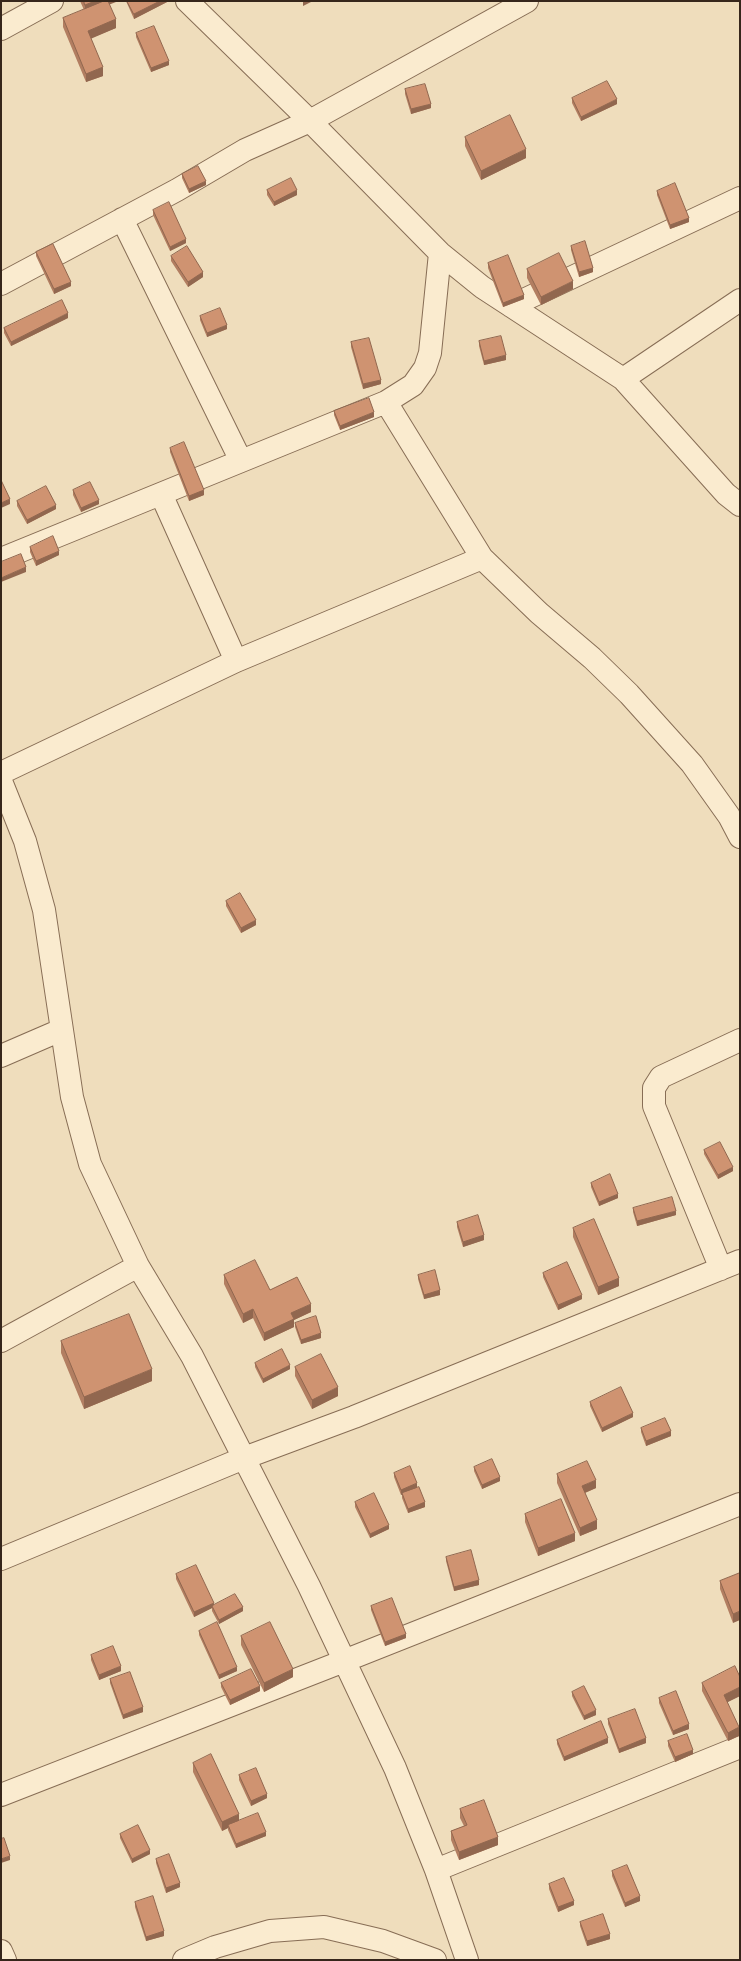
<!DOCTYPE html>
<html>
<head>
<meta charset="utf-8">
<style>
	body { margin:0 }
	#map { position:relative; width:741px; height:1961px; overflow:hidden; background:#efddbc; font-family:"Noto Serif",serif }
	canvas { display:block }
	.frame { position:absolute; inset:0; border:2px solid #36261b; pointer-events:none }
</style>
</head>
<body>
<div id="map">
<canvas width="741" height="1961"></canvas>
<div class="frame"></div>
</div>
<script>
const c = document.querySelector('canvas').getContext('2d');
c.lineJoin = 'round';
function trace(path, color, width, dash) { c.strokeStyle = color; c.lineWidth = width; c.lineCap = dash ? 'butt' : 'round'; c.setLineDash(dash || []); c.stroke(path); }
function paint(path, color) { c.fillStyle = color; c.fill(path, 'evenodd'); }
const minor = new Path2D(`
	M 187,1 L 310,121 L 440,253 L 482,287 L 623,379 L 726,494 L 740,505
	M 1,29 L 52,1
	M 122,219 L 241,461
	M 1,284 L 177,190 L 245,150 L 310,121 L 527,1
	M 511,306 L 740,198
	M 623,379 L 740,300
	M 386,402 L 413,385 L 425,368 L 430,353 L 440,253
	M 161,494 L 236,661
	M 1,559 L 386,402 L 482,558 L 539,613 L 592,658 L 629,694 L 692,764 L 729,816 L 740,837
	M 1,773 L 236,661 L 482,558
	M 1,781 L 25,841 L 44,910 L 72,1097 L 90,1164 L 138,1266 L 192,1356 L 309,1586 L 395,1768 L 436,1870 L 467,1960
	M 1,1056 L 61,1030
	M 721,1269 L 654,1106 L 654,1088 L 661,1077 L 740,1040
	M 1,1341 L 138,1266
	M 1,1559 L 244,1458 L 354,1417 L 740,1261
	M 1,1795 L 344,1661 L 740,1504
	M 436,1870 L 740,1747
	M 1,1951 L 5,1960
	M 184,1960 L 215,1947 L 270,1931 L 324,1927 L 383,1941 L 435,1960`);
trace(minor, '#876d55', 24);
trace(minor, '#faebcf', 22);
paint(new Path2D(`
	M 80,1 L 116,1 L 109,4 L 116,28 L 91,38 L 103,76 L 86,82 L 63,27 L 63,18 L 84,10 Z
	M 126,1 L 169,1 L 134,19 Z
	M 136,33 L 169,65 L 151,72 L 136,37 Z
	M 405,89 L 431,108 L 411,114 L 405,94 Z
	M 572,98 L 617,104 L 581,121 L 572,103 Z
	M 465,137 L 526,158 L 481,180 L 465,146 Z
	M 182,174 L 206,185 L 189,193 L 182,178 Z
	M 267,190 L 297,195 L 274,206 L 267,195 Z
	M 657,191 L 689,222 L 670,229 L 657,195 Z
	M 153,210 L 186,243 L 170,251 L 153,215 Z
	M 571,246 L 593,272 L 579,277 L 571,250 Z
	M 36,252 L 71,286 L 54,294 L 36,256 Z
	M 171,256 L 203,277 L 188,287 L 171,261 Z
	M 488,263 L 524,299 L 503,307 L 488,268 Z
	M 527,269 L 573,289 L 541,305 L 527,278 Z
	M 200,316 L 227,329 L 207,337 L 200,320 Z
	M 68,318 L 11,346 L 4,333 L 4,328 Z
	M 479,341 L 506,360 L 484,365 L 479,346 Z
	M 351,342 L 381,384 L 363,389 L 351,347 Z
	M 334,411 L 374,417 L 340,430 L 334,415 Z
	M 170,448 L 204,495 L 189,501 L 170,452 Z
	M 73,490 L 99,504 L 81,512 L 73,495 Z
	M 17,501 L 56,509 L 27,524 L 17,506 Z
	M 30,547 L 59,555 L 36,566 L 30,552 Z
	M 226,901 L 256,925 L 241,933 L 226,906 Z
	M 704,1150 L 733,1171 L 718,1179 L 704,1154 Z
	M 591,1183 L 618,1198 L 599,1206 L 591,1187 Z
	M 633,1208 L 676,1215 L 637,1226 L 633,1212 Z
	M 457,1222 L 484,1240 L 463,1247 L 457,1227 Z
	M 573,1228 L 619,1286 L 598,1295 L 573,1237 Z
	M 543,1273 L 582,1299 L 558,1310 L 543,1277 Z
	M 224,1275 L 270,1290 L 311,1312 L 294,1320 L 294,1327 L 264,1341 L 253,1318 L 243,1323 L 224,1284 Z
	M 418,1275 L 440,1295 L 424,1299 L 418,1279 Z
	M 295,1323 L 321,1338 L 301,1344 L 295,1327 Z
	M 61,1341 L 152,1381 L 84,1409 L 61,1353 Z
	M 255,1363 L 290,1369 L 263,1383 L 255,1367 Z
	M 295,1367 L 338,1396 L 312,1409 L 295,1376 Z
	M 590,1402 L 633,1417 L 602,1432 L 590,1406 Z
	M 641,1428 L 671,1436 L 646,1446 L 641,1432 Z
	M 474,1467 L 500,1481 L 482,1489 L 474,1471 Z
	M 394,1473 L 417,1488 L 425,1507 L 408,1513 L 402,1498 L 402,1494 L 401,1495 L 394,1477 Z
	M 557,1474 L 596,1488 L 585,1493 L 597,1529 L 580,1536 L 557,1483 Z
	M 355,1502 L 389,1529 L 370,1538 L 355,1507 Z
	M 525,1514 L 575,1541 L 538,1556 L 525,1522 Z
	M 446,1557 L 479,1585 L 454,1591 L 446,1561 Z
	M 740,1573 L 733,1623 L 720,1589 L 720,1581 Z
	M 176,1574 L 214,1605 L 243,1611 L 219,1624 L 212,1611 L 212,1608 L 194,1617 L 176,1579 Z
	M 371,1606 L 406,1638 L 385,1646 L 371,1610 Z
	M 199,1631 L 237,1671 L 219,1679 L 199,1635 Z
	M 241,1636 L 293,1677 L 264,1692 L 241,1645 Z
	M 91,1655 L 121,1671 L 99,1680 L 91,1660 Z
	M 740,1677 L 740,1696 L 727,1702 L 739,1736 L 728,1741 L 702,1691 L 702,1683 Z
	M 110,1679 L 143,1712 L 123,1719 L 110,1683 Z
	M 221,1683 L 260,1691 L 230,1705 L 221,1687 Z
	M 572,1692 L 596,1715 L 584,1720 L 572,1696 Z
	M 659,1698 L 689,1729 L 673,1735 L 659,1703 Z
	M 608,1719 L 646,1743 L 619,1753 L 608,1724 Z
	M 557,1740 L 608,1743 L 564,1761 L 557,1744 Z
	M 668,1741 L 693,1754 L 675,1762 L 668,1746 Z
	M 193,1763 L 239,1821 L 266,1836 L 236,1848 L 228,1830 L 228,1828 L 222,1831 L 193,1772 Z
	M 239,1775 L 267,1798 L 251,1806 L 239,1780 Z
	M 460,1809 L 498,1845 L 459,1860 L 451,1840 L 451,1831 L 464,1826 L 460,1818 Z
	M 120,1834 L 150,1854 L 132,1863 L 120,1838 Z
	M 156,1859 L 180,1887 L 166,1893 L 156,1863 Z
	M 612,1871 L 640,1901 L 625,1907 L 612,1876 Z
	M 549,1884 L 574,1905 L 558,1912 L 549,1889 Z
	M 135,1902 L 164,1936 L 146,1941 L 135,1907 Z
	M 580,1922 L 610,1939 L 587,1946 L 580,1926 Z`), '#b27e61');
paint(new Path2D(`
	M 95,1 L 116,1 L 116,2 L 85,14 L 85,5 Z
	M 160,1 L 169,1 L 134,19 L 134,14 Z
	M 303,1 L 313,1 L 303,6 Z
	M 116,19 L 116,28 L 88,40 L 88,31 Z
	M 169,61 L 169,65 L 151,72 L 151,68 Z
	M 103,67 L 103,76 L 86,82 L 86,74 Z
	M 617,99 L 617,104 L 581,121 L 581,117 Z
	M 431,104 L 431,108 L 411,114 L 411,109 Z
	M 526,149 L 526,158 L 481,180 L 481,171 Z
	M 206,181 L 206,185 L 189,193 L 189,189 Z
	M 297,190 L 297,195 L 274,206 L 274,202 Z
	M 689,218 L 689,222 L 670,229 L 670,225 Z
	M 186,239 L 186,243 L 170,251 L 170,247 Z
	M 593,268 L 593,272 L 579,277 L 579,272 Z
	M 203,272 L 203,277 L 188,287 L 188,282 Z
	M 573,281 L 573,289 L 541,305 L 541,297 Z
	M 71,282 L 71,286 L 54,294 L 54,289 Z
	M 524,295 L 524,299 L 503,307 L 503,303 Z
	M 68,313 L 68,318 L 11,346 L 11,342 Z
	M 227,325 L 227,329 L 207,337 L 207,333 Z
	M 506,355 L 506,360 L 484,365 L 484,361 Z
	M 381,380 L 381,384 L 363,389 L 363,384 Z
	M 374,412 L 374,417 L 340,430 L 340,426 Z
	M 204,490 L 204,495 L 189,501 L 189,496 Z
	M 10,499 L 10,504 L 1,508 L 1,503 Z
	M 99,500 L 99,504 L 81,512 L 81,508 Z
	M 56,505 L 56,509 L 27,524 L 27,520 Z
	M 59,551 L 59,555 L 36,566 L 36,561 Z
	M 26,567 L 26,572 L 1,582 L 1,578 Z
	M 256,920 L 256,925 L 241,933 L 241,928 Z
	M 733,1167 L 733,1171 L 718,1179 L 718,1175 Z
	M 618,1194 L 618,1198 L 599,1206 L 599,1202 Z
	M 676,1211 L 676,1215 L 637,1226 L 637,1221 Z
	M 484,1235 L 484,1240 L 463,1247 L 463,1242 Z
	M 619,1278 L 619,1286 L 598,1295 L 598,1287 Z
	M 440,1290 L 440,1295 L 424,1299 L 424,1295 Z
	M 582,1295 L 582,1299 L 558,1310 L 558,1305 Z
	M 311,1304 L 311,1312 L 294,1320 L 294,1327 L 264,1341 L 264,1333 L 291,1313 Z
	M 253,1309 L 253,1318 L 243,1323 L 243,1314 Z
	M 321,1333 L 321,1338 L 301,1344 L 301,1340 Z
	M 290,1365 L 290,1369 L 263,1383 L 263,1379 Z
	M 152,1369 L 152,1381 L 84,1409 L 84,1397 Z
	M 338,1387 L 338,1396 L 312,1409 L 312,1400 Z
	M 633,1413 L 633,1417 L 602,1432 L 602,1428 Z
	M 671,1431 L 671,1436 L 646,1446 L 646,1441 Z
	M 500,1477 L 500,1481 L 482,1489 L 482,1485 Z
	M 596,1480 L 596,1488 L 582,1494 L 582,1486 Z
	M 417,1483 L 417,1488 L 401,1495 L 401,1490 Z
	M 425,1502 L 425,1507 L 408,1513 L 408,1509 Z
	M 597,1520 L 597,1529 L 580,1536 L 580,1528 Z
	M 389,1525 L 389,1529 L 370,1538 L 370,1534 Z
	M 575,1533 L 575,1541 L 538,1556 L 538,1548 Z
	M 479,1580 L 479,1585 L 454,1591 L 454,1587 Z
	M 214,1603 L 214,1608 L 212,1606 L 212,1608 L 194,1617 L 194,1612 Z
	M 243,1607 L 243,1611 L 219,1624 L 219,1620 Z
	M 740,1611 L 740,1620 L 733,1623 L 733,1614 Z
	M 406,1634 L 406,1638 L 385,1646 L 385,1642 Z
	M 121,1666 L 121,1671 L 99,1680 L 99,1675 Z
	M 237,1667 L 237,1671 L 219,1679 L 219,1675 Z
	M 293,1669 L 293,1677 L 264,1692 L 264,1683 Z
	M 260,1686 L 260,1691 L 230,1705 L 230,1700 Z
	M 740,1687 L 740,1696 L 724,1704 L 724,1695 Z
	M 143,1707 L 143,1712 L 123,1719 L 123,1715 Z
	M 596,1710 L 596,1715 L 584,1720 L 584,1716 Z
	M 689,1724 L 689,1729 L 673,1735 L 673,1731 Z
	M 739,1727 L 739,1736 L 728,1741 L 728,1733 Z
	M 608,1738 L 608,1743 L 564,1761 L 564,1757 Z
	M 646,1738 L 646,1743 L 619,1753 L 619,1749 Z
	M 693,1750 L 693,1754 L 675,1762 L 675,1757 Z
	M 267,1794 L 267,1798 L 251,1806 L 251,1801 Z
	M 239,1814 L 239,1822 L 228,1825 L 228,1828 L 222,1831 L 222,1822 Z
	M 266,1832 L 266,1836 L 236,1848 L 236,1844 Z
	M 498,1837 L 498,1845 L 459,1860 L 459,1852 Z
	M 150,1850 L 150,1854 L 132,1863 L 132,1859 Z
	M 10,1856 L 10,1860 L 1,1863 L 1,1859 Z
	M 180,1883 L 180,1887 L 166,1893 L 166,1888 Z
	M 640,1896 L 640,1901 L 625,1907 L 625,1903 Z
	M 574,1901 L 574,1905 L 558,1912 L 558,1907 Z
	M 164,1931 L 164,1936 L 146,1941 L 146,1937 Z
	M 610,1934 L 610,1939 L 587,1946 L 587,1941 Z`), '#91674f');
const building = new Path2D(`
	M 84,1 L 95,1 L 85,5 Z
	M 104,1 L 108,1 L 116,19 L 88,31 L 103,67 L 86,74 L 63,18 Z
	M 127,1 L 160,1 L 134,14 Z
	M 154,26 L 169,61 L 151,68 L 136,33 Z
	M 607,81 L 617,99 L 581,117 L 572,98 Z
	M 425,84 L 431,104 L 411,109 L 405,89 Z
	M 510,115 L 526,149 L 481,171 L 465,137 Z
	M 198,166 L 206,181 L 189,189 L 182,174 Z
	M 291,178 L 297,190 L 274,202 L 267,190 Z
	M 675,183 L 689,218 L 670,225 L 657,191 Z
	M 169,202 L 186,239 L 170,247 L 153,210 Z
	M 585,241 L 593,268 L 579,272 L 571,246 Z
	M 53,244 L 71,282 L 54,289 L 36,252 Z
	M 187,246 L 203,272 L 188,282 L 171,256 Z
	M 559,253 L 573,281 L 541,297 L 527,269 Z
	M 508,255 L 524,295 L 503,303 L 488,263 Z
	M 62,300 L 68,313 L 11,342 L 4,328 Z
	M 220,308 L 227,325 L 207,333 L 200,316 Z
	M 501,336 L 506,355 L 484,361 L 479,341 Z
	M 369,338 L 381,380 L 363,384 L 351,342 Z
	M 369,398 L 374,412 L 340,426 L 334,411 Z
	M 184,442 L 204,490 L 189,496 L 170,448 Z
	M 1,480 L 10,499 L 1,503 Z
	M 90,482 L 99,500 L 81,508 L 73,490 Z
	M 46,486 L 56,505 L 27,520 L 17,501 Z
	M 53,536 L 59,551 L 36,561 L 30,547 Z
	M 21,554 L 26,567 L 1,578 L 1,562 Z
	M 240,893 L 256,920 L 241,928 L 226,901 Z
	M 720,1142 L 733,1167 L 718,1175 L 704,1150 Z
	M 610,1174 L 618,1194 L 599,1202 L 591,1183 Z
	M 672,1197 L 676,1211 L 637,1221 L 633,1208 Z
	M 478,1215 L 484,1235 L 463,1242 L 457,1222 Z
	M 594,1219 L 619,1278 L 598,1287 L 573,1228 Z
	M 255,1260 L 270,1290 L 297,1277 L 311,1304 L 291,1313 L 294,1319 L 264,1333 L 253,1309 L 243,1314 L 224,1275 Z
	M 567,1262 L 582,1295 L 558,1305 L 543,1273 Z
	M 435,1270 L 440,1290 L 424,1295 L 418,1275 Z
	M 129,1314 L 152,1369 L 84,1397 L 61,1341 Z
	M 316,1316 L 321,1333 L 301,1340 L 295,1323 Z
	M 282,1349 L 290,1365 L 263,1379 L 255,1363 Z
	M 321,1354 L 338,1387 L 312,1400 L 295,1367 Z
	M 621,1387 L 633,1413 L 602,1428 L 590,1402 Z
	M 665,1418 L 671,1431 L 646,1441 L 641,1428 Z
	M 492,1459 L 500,1477 L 482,1485 L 474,1467 Z
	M 587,1461 L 596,1480 L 582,1486 L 597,1520 L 580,1528 L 557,1474 Z
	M 410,1466 L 417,1483 L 401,1490 L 394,1473 Z
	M 419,1487 L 425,1502 L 408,1509 L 402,1493 Z
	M 374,1493 L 389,1525 L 370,1534 L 355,1502 Z
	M 561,1499 L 575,1533 L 538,1548 L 525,1514 Z
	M 471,1550 L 479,1580 L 454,1587 L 446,1557 Z
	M 196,1565 L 214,1603 L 194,1612 L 176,1574 Z
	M 740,1573 L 740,1611 L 733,1614 L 720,1581 Z
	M 235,1594 L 243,1607 L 219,1620 L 212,1606 Z
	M 392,1598 L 406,1634 L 385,1642 L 371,1606 Z
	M 217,1622 L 237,1667 L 219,1675 L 199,1631 Z
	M 270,1622 L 293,1669 L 264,1683 L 241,1636 Z
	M 113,1646 L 121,1666 L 99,1675 L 91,1655 Z
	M 735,1666 L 740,1677 L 740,1687 L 724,1695 L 739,1727 L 728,1733 L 702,1683 Z
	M 251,1669 L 260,1686 L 230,1700 L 221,1683 Z
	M 130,1672 L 143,1707 L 123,1715 L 110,1679 Z
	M 584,1686 L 596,1710 L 584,1716 L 572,1692 Z
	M 676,1691 L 689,1724 L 673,1731 L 659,1698 Z
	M 635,1709 L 646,1738 L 619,1749 L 608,1719 Z
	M 601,1721 L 608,1738 L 564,1757 L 557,1740 Z
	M 687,1734 L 693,1750 L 675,1757 L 668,1741 Z
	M 211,1754 L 239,1814 L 222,1822 L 193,1763 Z
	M 256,1768 L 267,1794 L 251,1801 L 239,1775 Z
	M 484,1800 L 498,1837 L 459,1852 L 451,1831 L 467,1825 L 460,1809 Z
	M 258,1813 L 266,1832 L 236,1844 L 228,1825 Z
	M 138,1825 L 150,1850 L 132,1859 L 120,1834 Z
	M 4,1838 L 10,1856 L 1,1859 L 1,1839 Z
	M 169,1854 L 180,1883 L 166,1888 L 156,1859 Z
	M 627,1865 L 640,1896 L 625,1903 L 612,1871 Z
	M 564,1878 L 574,1901 L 558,1907 L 549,1884 Z
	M 153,1896 L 164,1931 L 146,1937 L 135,1902 Z
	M 603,1914 L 610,1934 L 587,1941 L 580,1922 Z`);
paint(building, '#cf9371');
trace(building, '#91674f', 1);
</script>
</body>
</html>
